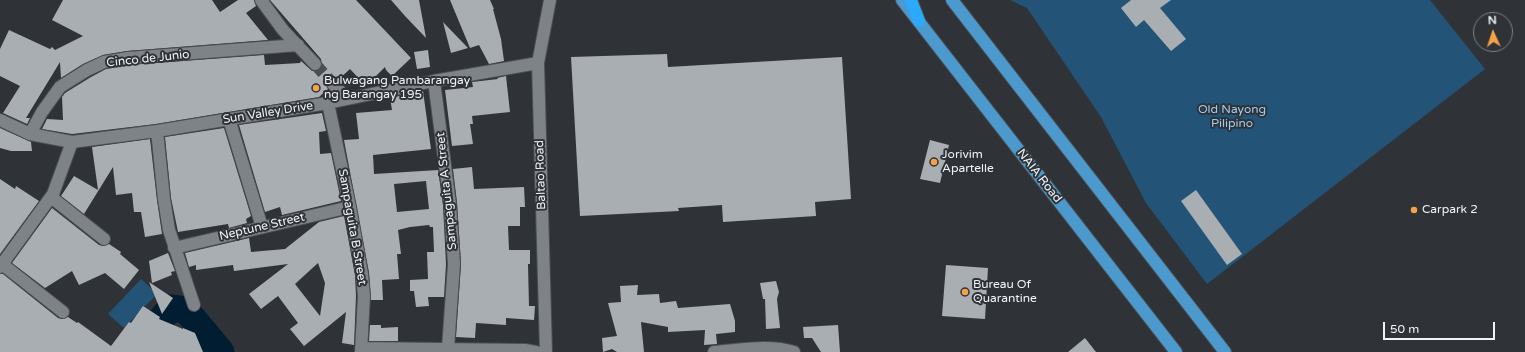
<!DOCTYPE html>
<html>
<head>
<meta charset="utf-8">
<style>
	body { margin:0 }
	#map { position:relative; width:1525px; height:352px; overflow:hidden; background:#2f3337; font-family:"Varela Round",sans-serif }
	canvas { display:block }
	.north { position:absolute; left:1473px; top:12px; width:40px; height:40px; box-sizing:border-box; background:#2f3337; border:1px solid #7c8083; border-radius:50%; rotate:357deg; font-size:11px; font-weight:700; line-height:16px; text-align:center; color:#f0f3f6 }
	.north::after { content:''; display:block; margin:auto; width:14px; height:18px; background:#f7a149; clip-path:polygon(50% 0,100% 100%,50% 72%,0 100%) }
	.scale { position:absolute; left:1383px; top:322px; width:112px; height:18px; box-sizing:border-box; border:2px solid #f0f3f6; border-top:0; padding-left:5px; font-size:12px; line-height:14px; white-space:nowrap; color:#f0f3f6; -webkit-text-stroke:3px #2f3337; paint-order:stroke }
</style>
</head>
<body>
<div id="map">
<canvas width="1525" height="352"></canvas>
<div class="north">N</div>
<div class="scale">50 m</div>
</div>
<script>
const c = document.querySelector('canvas').getContext('2d');
c.lineJoin = 'round';
function paint(path, color) { c.fillStyle = color; c.fill(path, 'evenodd'); }
function trace(path, color, width, dash) { c.strokeStyle = color; c.lineWidth = width; c.lineCap = dash ? 'butt' : 'round'; c.setLineDash(dash || []); c.stroke(path); }
function label(font, color, halo, rows, align = 'center') {
  c.font = font + ' "Varela Round",sans-serif'; c.lineWidth = 4; c.setLineDash([]); c.textBaseline = 'middle'; c.strokeStyle = halo; c.fillStyle = color; for (const [text, x, y, turn = 0] of rows) {
    c.save(); c.translate(x, y); c.rotate((+turn || 0) * Math.PI / 180); c.textAlign = isNaN(turn) ? turn : align; if (halo) c.strokeText(text, 0, 0); c.fillText(text, 0, 0); c.restore();
  }
}
paint(new Path2D(`
	M 1010,0 L 1430,0 L 1485,69 L 1207,284 L 1146,203 L 1101,117 L 1027,8 Z
	M 141,279 L 157,294 L 124,328 L 108,314 Z`), '#235478');
trace(new Path2D(`
	M 140,352 L 155,326 L 171,308 L 186,310 L 221,352`), '#001d32', 27);
paint(new Path2D(`
	M 63,0 L 212,0 L 220,12 L 238,0 L 254,0 L 256,6 L 246,13 L 268,40 L 127,51 L 103,55 L 83,64 L 61,78 L 60,62 L 26,118 L 30,118 L 27,124 L 3,113 L 20,86 L 0,76 L 0,49 L 9,30 L 50,49 L 52,47 L 55,50 L 83,36 L 52,20 Z
	M 270,0 L 356,0 L 411,58 L 392,76 L 386,70 L 385,67 L 366,86 L 350,69 L 339,79 L 335,77 L 331,77 L 326,82 L 328,89 L 319,97 L 156,124 L 72,134 L 42,129 L 47,119 L 63,120 L 62,97 L 65,93 L 91,77 L 106,69 L 129,65 L 264,55 L 265,65 L 300,63 L 301,61 L 312,71 L 320,70 L 322,66 L 321,59 Z
	M 391,0 L 419,0 L 426,38 L 405,16 Z
	M 450,0 L 490,0 L 494,9 L 493,9 L 501,39 L 504,61 L 489,64 L 479,45 L 470,48 Z
	M 1131,0 L 1171,0 L 1160,8 L 1186,39 L 1171,51 L 1144,20 L 1136,27 L 1121,8 Z
	M 443,22 L 468,48 L 451,53 Z
	M 428,50 L 430,67 L 417,69 L 414,52 Z
	M 667,54 L 668,67 L 842,57 L 851,199 L 815,202 L 816,216 L 723,222 L 722,205 L 678,208 L 679,211 L 580,216 L 571,57 Z
	M 506,76 L 510,112 L 472,116 L 473,124 L 470,124 L 473,144 L 452,146 L 445,90 L 473,87 L 472,82 L 498,79 L 497,78 Z
	M 423,91 L 431,149 L 373,155 L 374,174 L 438,170 L 443,205 L 446,264 L 444,297 L 428,297 L 429,306 L 416,307 L 414,291 L 410,291 L 410,280 L 428,279 L 427,252 L 434,252 L 433,227 L 430,227 L 429,225 L 410,227 L 398,230 L 401,254 L 397,254 L 399,279 L 382,280 L 383,300 L 371,300 L 369,273 L 344,140 L 359,139 L 356,113 L 392,110 L 390,98 ZM 426,181 L 429,209 L 397,212 L 394,184 Z
	M 322,113 L 326,131 L 319,132 L 320,154 L 331,153 L 341,201 L 282,215 L 280,207 L 265,212 L 239,125 Z
	M 0,128 L 31,142 L 32,151 L 11,151 L 0,148 Z
	M 224,128 L 251,216 L 246,219 L 247,223 L 229,228 L 228,224 L 178,232 L 171,198 L 165,137 Z
	M 150,139 L 157,200 L 162,234 L 145,237 L 141,212 L 134,212 L 132,193 L 116,195 L 113,167 L 84,214 L 61,196 L 74,176 L 98,190 L 92,147 Z
	M 930,140 L 949,145 L 940,183 L 920,179 Z
	M 472,167 L 474,189 L 524,187 L 525,207 L 520,207 L 520,226 L 508,226 L 509,250 L 530,250 L 530,264 L 528,264 L 529,306 L 535,306 L 534,320 L 506,318 L 506,325 L 476,323 L 475,338 L 456,337 L 461,264 L 457,203 L 453,169 Z
	M 0,179 L 15,189 L 16,186 L 39,201 L 0,254 Z
	M 1196,190 L 1242,254 L 1227,265 L 1181,201 Z
	M 52,208 L 99,245 L 103,246 L 109,244 L 121,252 L 120,254 L 139,270 L 124,289 L 105,273 L 79,285 L 72,271 L 45,288 L 12,263 Z
	M 344,216 L 355,275 L 356,296 L 354,345 L 342,343 L 346,312 L 304,346 L 290,329 L 298,323 L 278,296 L 261,309 L 249,294 L 288,264 L 234,271 L 233,265 L 196,270 L 196,265 L 189,267 L 185,253 L 249,238 L 251,252 L 285,249 L 319,222 ZM 318,263 L 325,283 L 320,316 L 295,284 Z
	M 168,253 L 175,271 L 171,272 L 172,275 L 152,283 L 149,261 Z
	M 946,265 L 988,268 L 985,319 L 942,316 Z
	M 0,274 L 3,274 L 58,318 L 62,319 L 68,317 L 77,323 L 78,322 L 111,346 L 129,322 L 131,323 L 143,306 L 160,317 L 159,319 L 183,329 L 183,328 L 195,333 L 203,352 L 0,352 Z
	M 776,281 L 779,292 L 777,299 L 780,328 L 766,329 L 765,299 L 763,299 L 760,283 Z
	M 149,282 L 173,298 L 162,314 Z
	M 638,285 L 637,295 L 659,294 L 660,303 L 676,301 L 678,308 L 730,304 L 735,321 L 735,332 L 716,334 L 717,344 L 704,345 L 705,330 L 668,332 L 668,327 L 641,322 L 644,352 L 617,352 L 612,349 L 603,352 L 602,338 L 617,336 L 608,303 L 621,302 L 620,286 Z
	M 370,325 L 381,325 L 381,328 L 398,327 L 398,341 L 369,341 Z
	M 838,325 L 840,352 L 821,352 L 812,338 L 804,338 L 803,327 Z
	M 1085,338 L 1096,352 L 1068,352 Z`), '#a9aeb2');
trace(new Path2D(`
	M 315,64 L 333,84`), '#4c5054', 12, [12, 6]);
const street = new Path2D(`
	M 261,0 L 283,30 L 315,64
	M 434,81 L 450,204 L 454,264 L 448,348
	M 333,84 L 347,99
	M 328,103 L 350,207 L 362,274 L 364,296 L 361,352
	M 229,119 L 262,227
	M 0,120 L 30,134 L 72,142 L 157,131 L 328,103 L 434,81 L 538,63
	M 157,131 L 164,199 L 169,230 L 194,305
	M 30,134 L 42,112 L 60,87 L 87,70 L 104,62 L 128,58 L 298,45
	M 51,197 L 104,239
	M 174,248 L 350,207
	M 2,264 L 63,312
	M 0,267 L 53,194 L 72,142
	M 362,348 L 525,350 L 536,352
	M 546,352 L 538,63 L 550,0
	M 714,352 C 741,350 769,344 794,352`);
const primary = new Path2D(`
	M 902,0 L 1176,352
	M 952,0 L 1225,352`);
const highway = new Path2D(`
	M 911,0 L 919,21`);
trace(street, '#4b4f52', 14);
trace(primary, '#4b4f52', 14);
trace(highway, '#4b4f52', 14);
trace(street, '#7e8387', 12);
trace(primary, '#4c9acd', 12);
trace(highway, '#2ba9fb', 12);
for (const [x, y, r, color] of [
	[316,88,4,"#f7a149"],
	[934,162,4,"#f7a149"],
	[1414,210,4,"#f7a149"],
	[965,292,4,"#f7a149"]
]) { const dot = new Path2D(); dot.arc(x, y, r, 0, 2 * Math.PI); c.fillStyle = color; c.fill(dot); trace(dot, '#2f3337', 1.5); }
label('12px', '#f0f3f6', '#2f3337', [
	["Cinco de Junio",148,59,-6],
	["Sun Valley Drive",268,113,-9],
	["Baltao Road",541,175,-92],
	["NAIA Road",1039,176,52],
	["Sampaguita A Street",447,191,-96],
	["Neptune Street",262,227,-13],
	["Sampaguita B Street",352,227,80]
]);
label('12px', '#f0f3f6', '#2f3337', [
	["Bulwagang Pambarangay",324,81],
	["ng Barangay 195",324,95],
	["Jorivim",942,155],
	["Apartelle",942,169],
	["Carpark 2",1422,210],
	["Bureau Of",973,285],
	["Quarantine",973,299]
], 'left');
label('12px', '#9dccf2', '#2f3337', [
	["Old Nayong",1232,110],
	["Pilipino",1232,124]
]);
</script>
</body>
</html>
